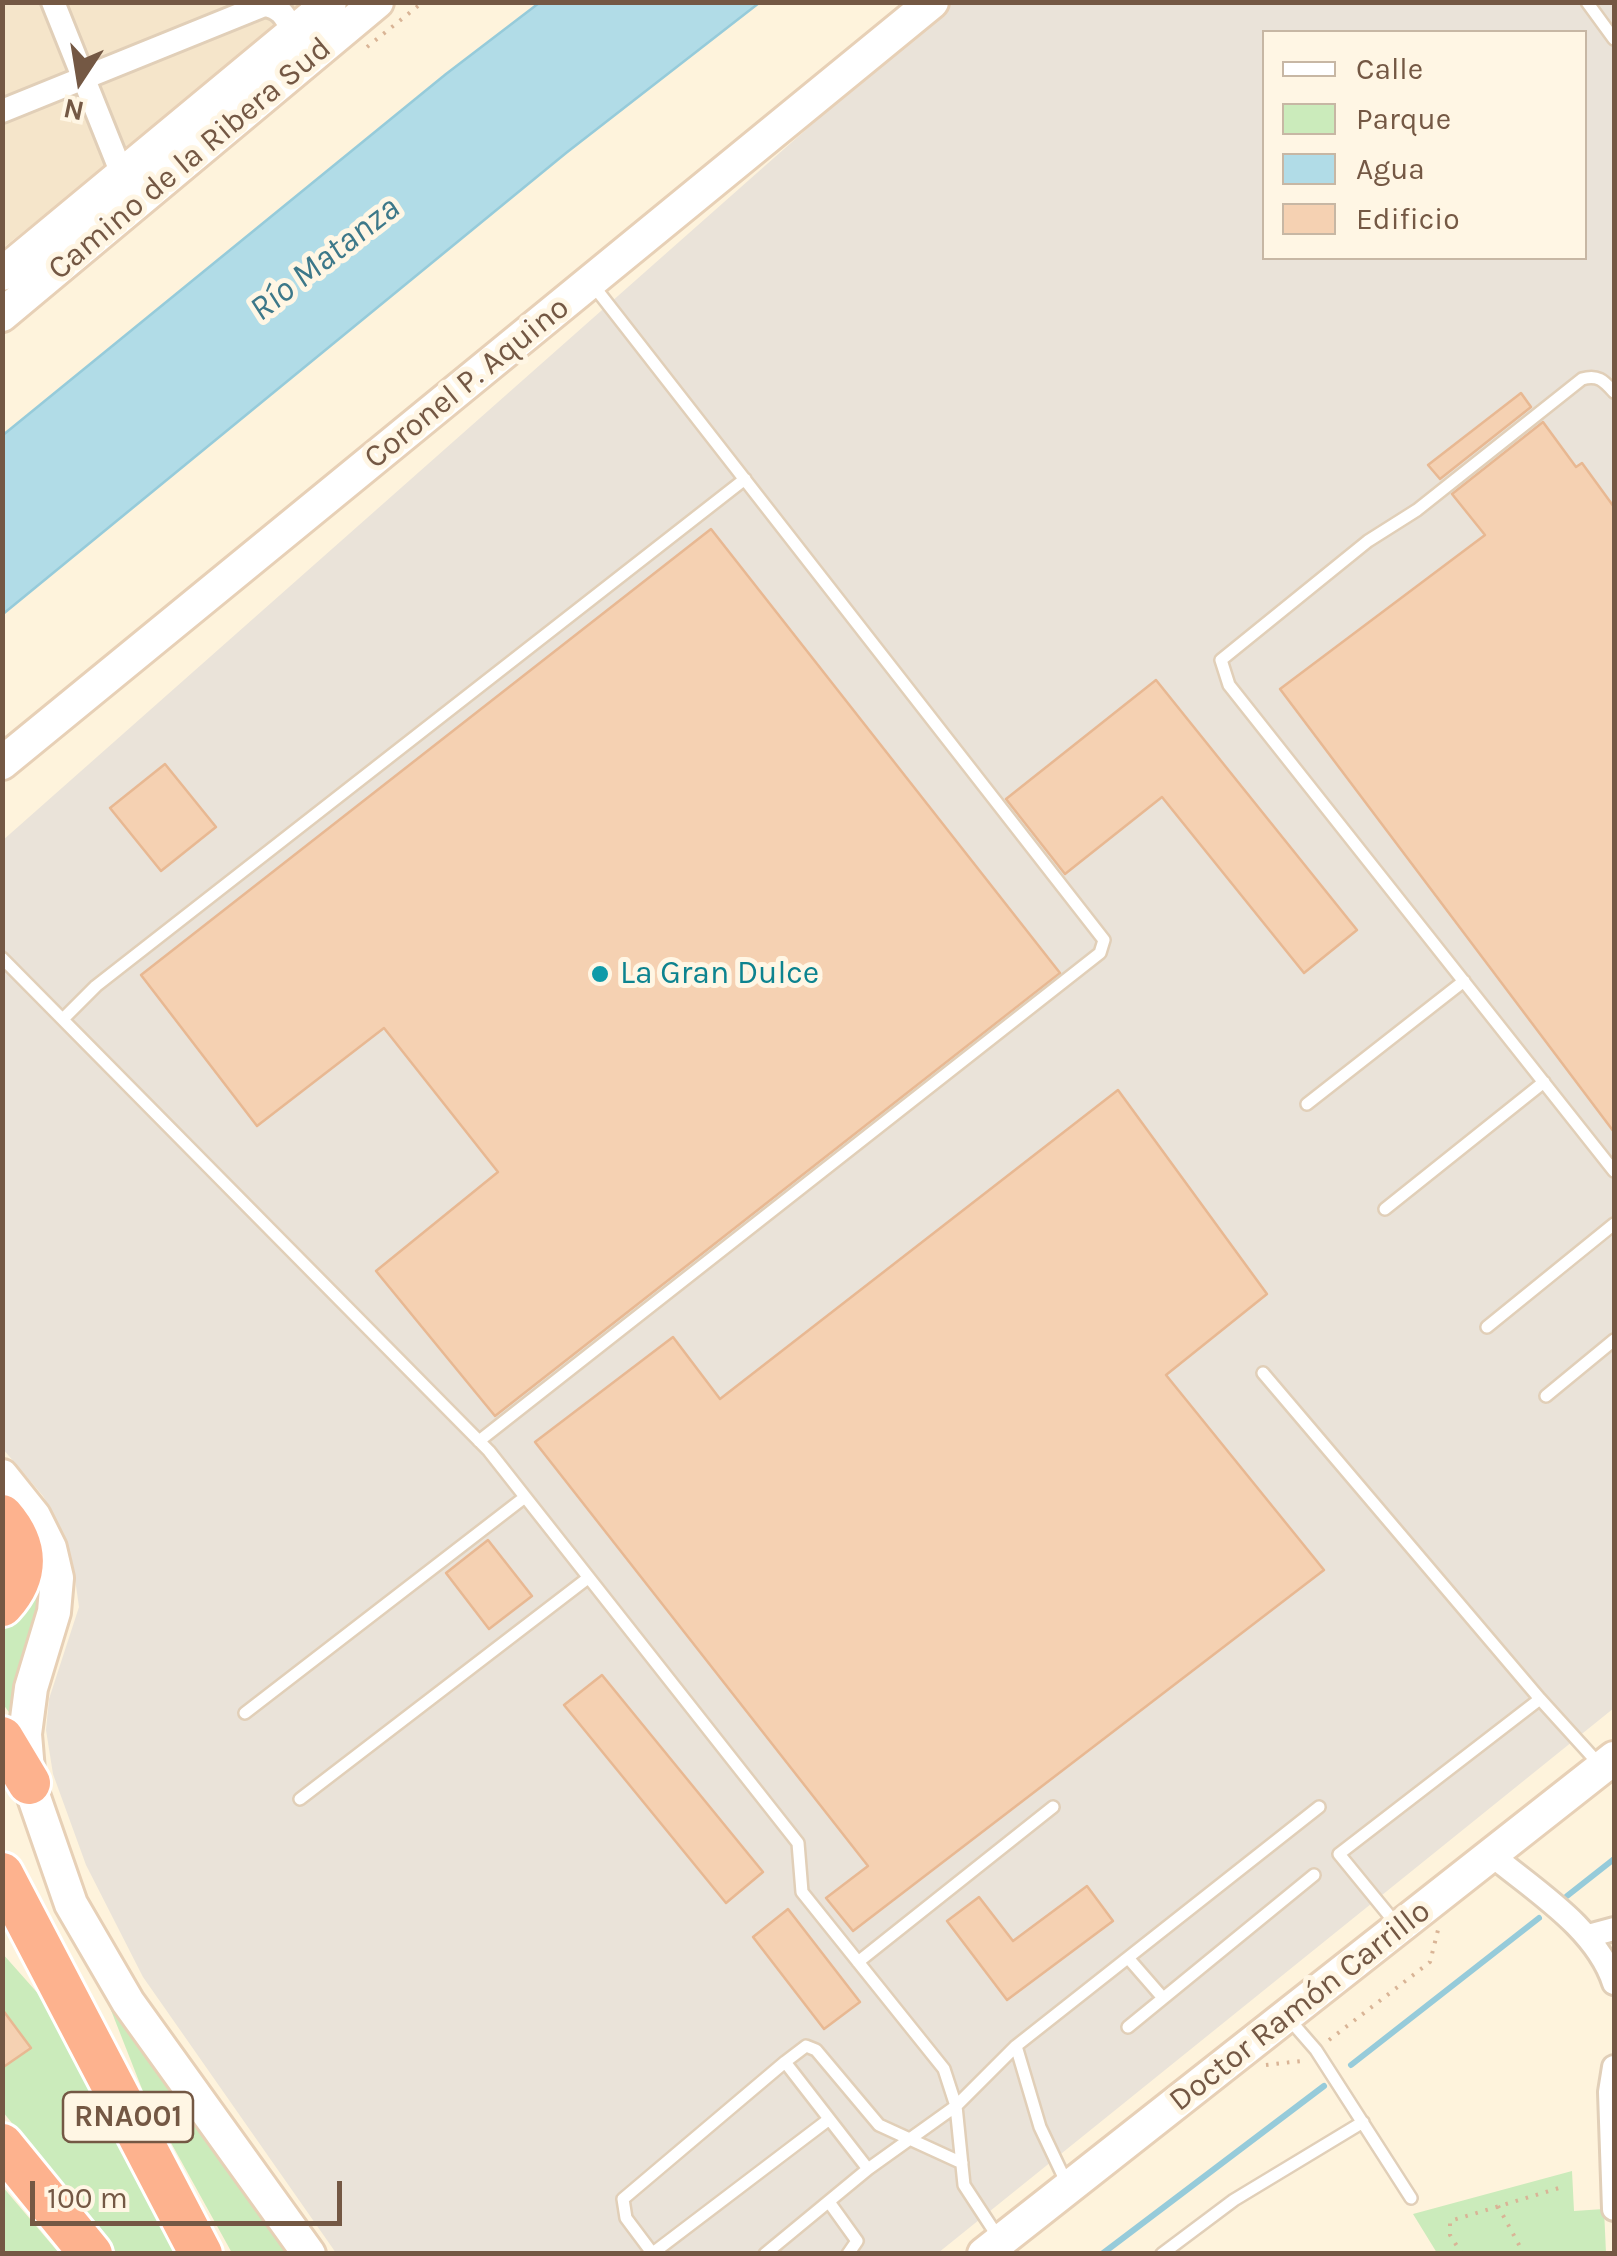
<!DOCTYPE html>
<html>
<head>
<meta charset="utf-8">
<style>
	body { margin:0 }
	#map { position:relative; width:1617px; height:2256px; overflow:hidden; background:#fef3dc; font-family:Karla,sans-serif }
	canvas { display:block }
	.frame { position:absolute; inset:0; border:5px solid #745844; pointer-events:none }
	.legend { position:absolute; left:1262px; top:30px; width:325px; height:230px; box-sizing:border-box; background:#fff6e4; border:2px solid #c7b7a4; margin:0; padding:12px 18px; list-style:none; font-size:30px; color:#745844 }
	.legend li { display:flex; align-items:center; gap:20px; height:50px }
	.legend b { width:50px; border:2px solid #c7b7a4 }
	.north { position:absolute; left:30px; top:30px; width:100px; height:100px; -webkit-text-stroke:8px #fff6e4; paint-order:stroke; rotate:192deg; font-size:28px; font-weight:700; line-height:40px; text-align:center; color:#745844 }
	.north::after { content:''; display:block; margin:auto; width:35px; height:45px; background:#745844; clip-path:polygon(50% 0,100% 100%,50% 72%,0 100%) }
	.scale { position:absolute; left:30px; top:2181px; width:312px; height:45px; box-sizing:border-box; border:5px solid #745844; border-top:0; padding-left:12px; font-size:30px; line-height:35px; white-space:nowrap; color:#745844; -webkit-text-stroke:8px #fff6e4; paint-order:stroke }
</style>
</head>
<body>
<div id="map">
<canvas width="1617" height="2256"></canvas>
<div class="frame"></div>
<ul class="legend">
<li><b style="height:12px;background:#fff"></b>Calle</li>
<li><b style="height:28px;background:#cbebbb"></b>Parque</li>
<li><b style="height:28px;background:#b1dce7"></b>Agua</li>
<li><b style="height:28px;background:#f5d1b2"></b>Edificio</li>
</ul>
<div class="north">N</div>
<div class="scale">100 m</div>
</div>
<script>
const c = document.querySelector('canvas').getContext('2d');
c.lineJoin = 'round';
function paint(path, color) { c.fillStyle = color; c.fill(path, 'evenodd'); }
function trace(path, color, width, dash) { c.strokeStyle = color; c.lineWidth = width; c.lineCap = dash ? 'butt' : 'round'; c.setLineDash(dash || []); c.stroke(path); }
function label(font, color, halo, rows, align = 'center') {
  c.font = font + ' Karla,sans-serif'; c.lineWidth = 10; c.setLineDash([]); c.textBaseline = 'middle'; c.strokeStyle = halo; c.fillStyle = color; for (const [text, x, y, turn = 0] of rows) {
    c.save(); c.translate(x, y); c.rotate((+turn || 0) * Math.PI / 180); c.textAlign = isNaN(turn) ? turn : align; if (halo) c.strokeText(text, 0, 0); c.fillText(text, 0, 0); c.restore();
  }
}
paint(new Path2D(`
	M 3,3 L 310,3 L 3,248 Z`), '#f5e5ca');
paint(new Path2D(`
	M 949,3 L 1614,3 L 1614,1708 L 938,2253 L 336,2253 L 143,1977 L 86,1865 L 53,1774 L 46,1730 L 49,1699 L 79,1607 L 74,1572 L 64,1534 L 43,1496 L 3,1449 L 2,841 ZM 1264,32 L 1584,32 L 1584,258 L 1264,258 Z`), '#eae3d9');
paint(new Path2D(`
	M 20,1514 L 46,1577 L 38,1639 L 14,1690 L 11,1715 L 3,1704 L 3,1630 L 12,1625 L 22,1610 Z
	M 2,1953 L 42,1998 L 180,2253 L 117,2253 L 3,2112 Z
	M 107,2000 L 290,2253 L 232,2253 L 144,2094 Z
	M 1572,2171 L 1574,2211 L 1604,2209 L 1606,2253 L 1437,2253 L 1413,2214 Z
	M 2,2186 L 59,2253 L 3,2253 Z`), '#cbebbb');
const water = new Path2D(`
	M 539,3 L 759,3 L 566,153 L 3,614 L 3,435 L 446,74 Z`);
paint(water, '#b1dce7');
trace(water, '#96cbda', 2.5);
trace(new Path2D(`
	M 1567,1896 L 1614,1859
	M 1351,2065 L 1539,1918
	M 1102,2254 L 1324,2086`), '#96cbda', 6);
const building = new Path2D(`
	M 1521,393 L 1531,407 L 1440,479 L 1428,465 Z
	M 1543,422 L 1576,467 L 1582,463 L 1614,507 L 1614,1132 L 1280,689 L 1485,535 L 1452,494 Z
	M 711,529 L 1060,973 L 495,1416 L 376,1271 L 498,1172 L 384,1028 L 257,1126 L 141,975 Z
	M 1156,680 L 1357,930 L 1304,973 L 1162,797 L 1065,874 L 1006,799 Z
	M 165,764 L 216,827 L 161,871 L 110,808 Z
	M 1118,1090 L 1267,1294 L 1166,1375 L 1324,1570 L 853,1931 L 826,1898 L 868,1866 L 535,1442 L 673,1337 L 720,1399 Z
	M 488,1540 L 532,1596 L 489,1629 L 446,1573 Z
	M 602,1675 L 763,1872 L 726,1903 L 564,1705 Z
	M 1087,1886 L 1113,1921 L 1007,2000 L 947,1921 L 979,1897 L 1013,1941 Z
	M 788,1909 L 860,2002 L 824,2029 L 753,1937 Z
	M 2,2009 L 31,2048 L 2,2068 Z`);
paint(building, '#f5d1b2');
trace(building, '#e8b892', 2.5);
const lane = new Path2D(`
	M 1587,2 L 1614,39
	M 1614,392 C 1604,381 1598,374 1582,379 L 1417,510 L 1368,541 L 1221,660 L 1229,685 L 1614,1171
	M 2,958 L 489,1451 L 798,1843 L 802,1892 L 944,2069 L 956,2106 L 964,2185 L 998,2237
	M 63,1019 L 96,986 L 745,479
	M 1307,1104 L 1464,981
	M 1385,1209 L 1544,1082
	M 1487,1327 L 1614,1224
	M 1263,1373 L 1540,1699 L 1599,1764
	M 1546,1396 L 1614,1340
	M 479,1441 L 1100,953 L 1104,940 L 593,285
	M 245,1713 L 525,1497
	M 300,1799 L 588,1578
	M 1397,1925 L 1339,1854 L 1540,1699
	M 1129,1959 L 1163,1998
	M 858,1962 L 1053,1807
	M 1289,2019 L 1316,2050 L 1411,2198
	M 1128,2027 L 1314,1875
	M 785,2062 L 806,2046 L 816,2050 L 879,2125 L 962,2163
	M 1068,2186 L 1040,2127 L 1016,2046 L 1319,1807
	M 829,2202 L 857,2241 L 848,2254
	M 653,2253 L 828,2120
	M 653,2254 L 626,2218 L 623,2199 L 785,2062 L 868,2169
	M 765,2254 L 868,2169 L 956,2106 L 1016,2046
	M 1162,2254 L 1234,2200 L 1363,2122`);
const street = new Path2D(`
	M 53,2 L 122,174
	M 2,111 L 264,5 C 282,7 286,18 294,33
	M 1492,1855 C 1535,1891 1596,1928 1614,1983
	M 1588,1936 L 1614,1929
	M 1614,2067 L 1610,2092 L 1614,2209`);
const secondary = new Path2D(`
	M 2,274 L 330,2
	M 2,315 L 377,2
	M 2,763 L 932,2
	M 2,1476 L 34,1516 L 50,1548 L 57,1578 L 54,1612 L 31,1688 L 25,1734 L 29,1783 L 71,1904 L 128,2002 L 309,2254
	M 984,2254 L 1614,1758`);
const highway = new Path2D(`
	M 2,1516 C 28,1546 29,1575 2,1605
	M 2,1738 L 29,1783
	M 2,1874 L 201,2254
	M 2,2145 L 91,2254`);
trace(lane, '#e1cfb8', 16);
trace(street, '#e1cfb8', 28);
trace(secondary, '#e7d0b6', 38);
trace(highway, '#fff', 48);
trace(new Path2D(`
	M 367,47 L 423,2
	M 1329,2040 L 1430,1962 L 1438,1930
	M 1266,2065 L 1301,2061 L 1306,2058
	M 1498,2206 L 1524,2254
	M 1462,2254 L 1450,2235 L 1450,2221 L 1559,2188`), '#d9b496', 4, [2.5, 8]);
trace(lane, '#fff', 11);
trace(street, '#fff', 22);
trace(secondary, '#fff', 32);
trace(highway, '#fdb28e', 42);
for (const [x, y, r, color] of [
	[600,974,10,"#0f9aa8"]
]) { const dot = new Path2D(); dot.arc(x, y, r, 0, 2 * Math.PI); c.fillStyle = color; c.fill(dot); trace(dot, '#fff6e4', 4); }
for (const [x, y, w] of [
	[128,2117,130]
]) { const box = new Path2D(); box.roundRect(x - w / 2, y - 25, w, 50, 8); c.fillStyle = '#fff6e4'; c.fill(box); trace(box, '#745844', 2.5); }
label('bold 30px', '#745844', null, [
	["RNA001",128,2117]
]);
label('32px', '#745844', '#fff6e4', [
	["Camino de la Ribera Sud",190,159,-40],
	["Coronel P. Aquino",467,383,-39],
	["Doctor Ramón Carrillo",1300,2006,-38]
]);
label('32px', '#0d838f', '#fff6e4', [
	["La Gran Dulce",620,974]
], 'left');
label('italic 35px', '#3d7889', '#fff6e4', [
	["Río Matanza",325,259,-38]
]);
</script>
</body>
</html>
